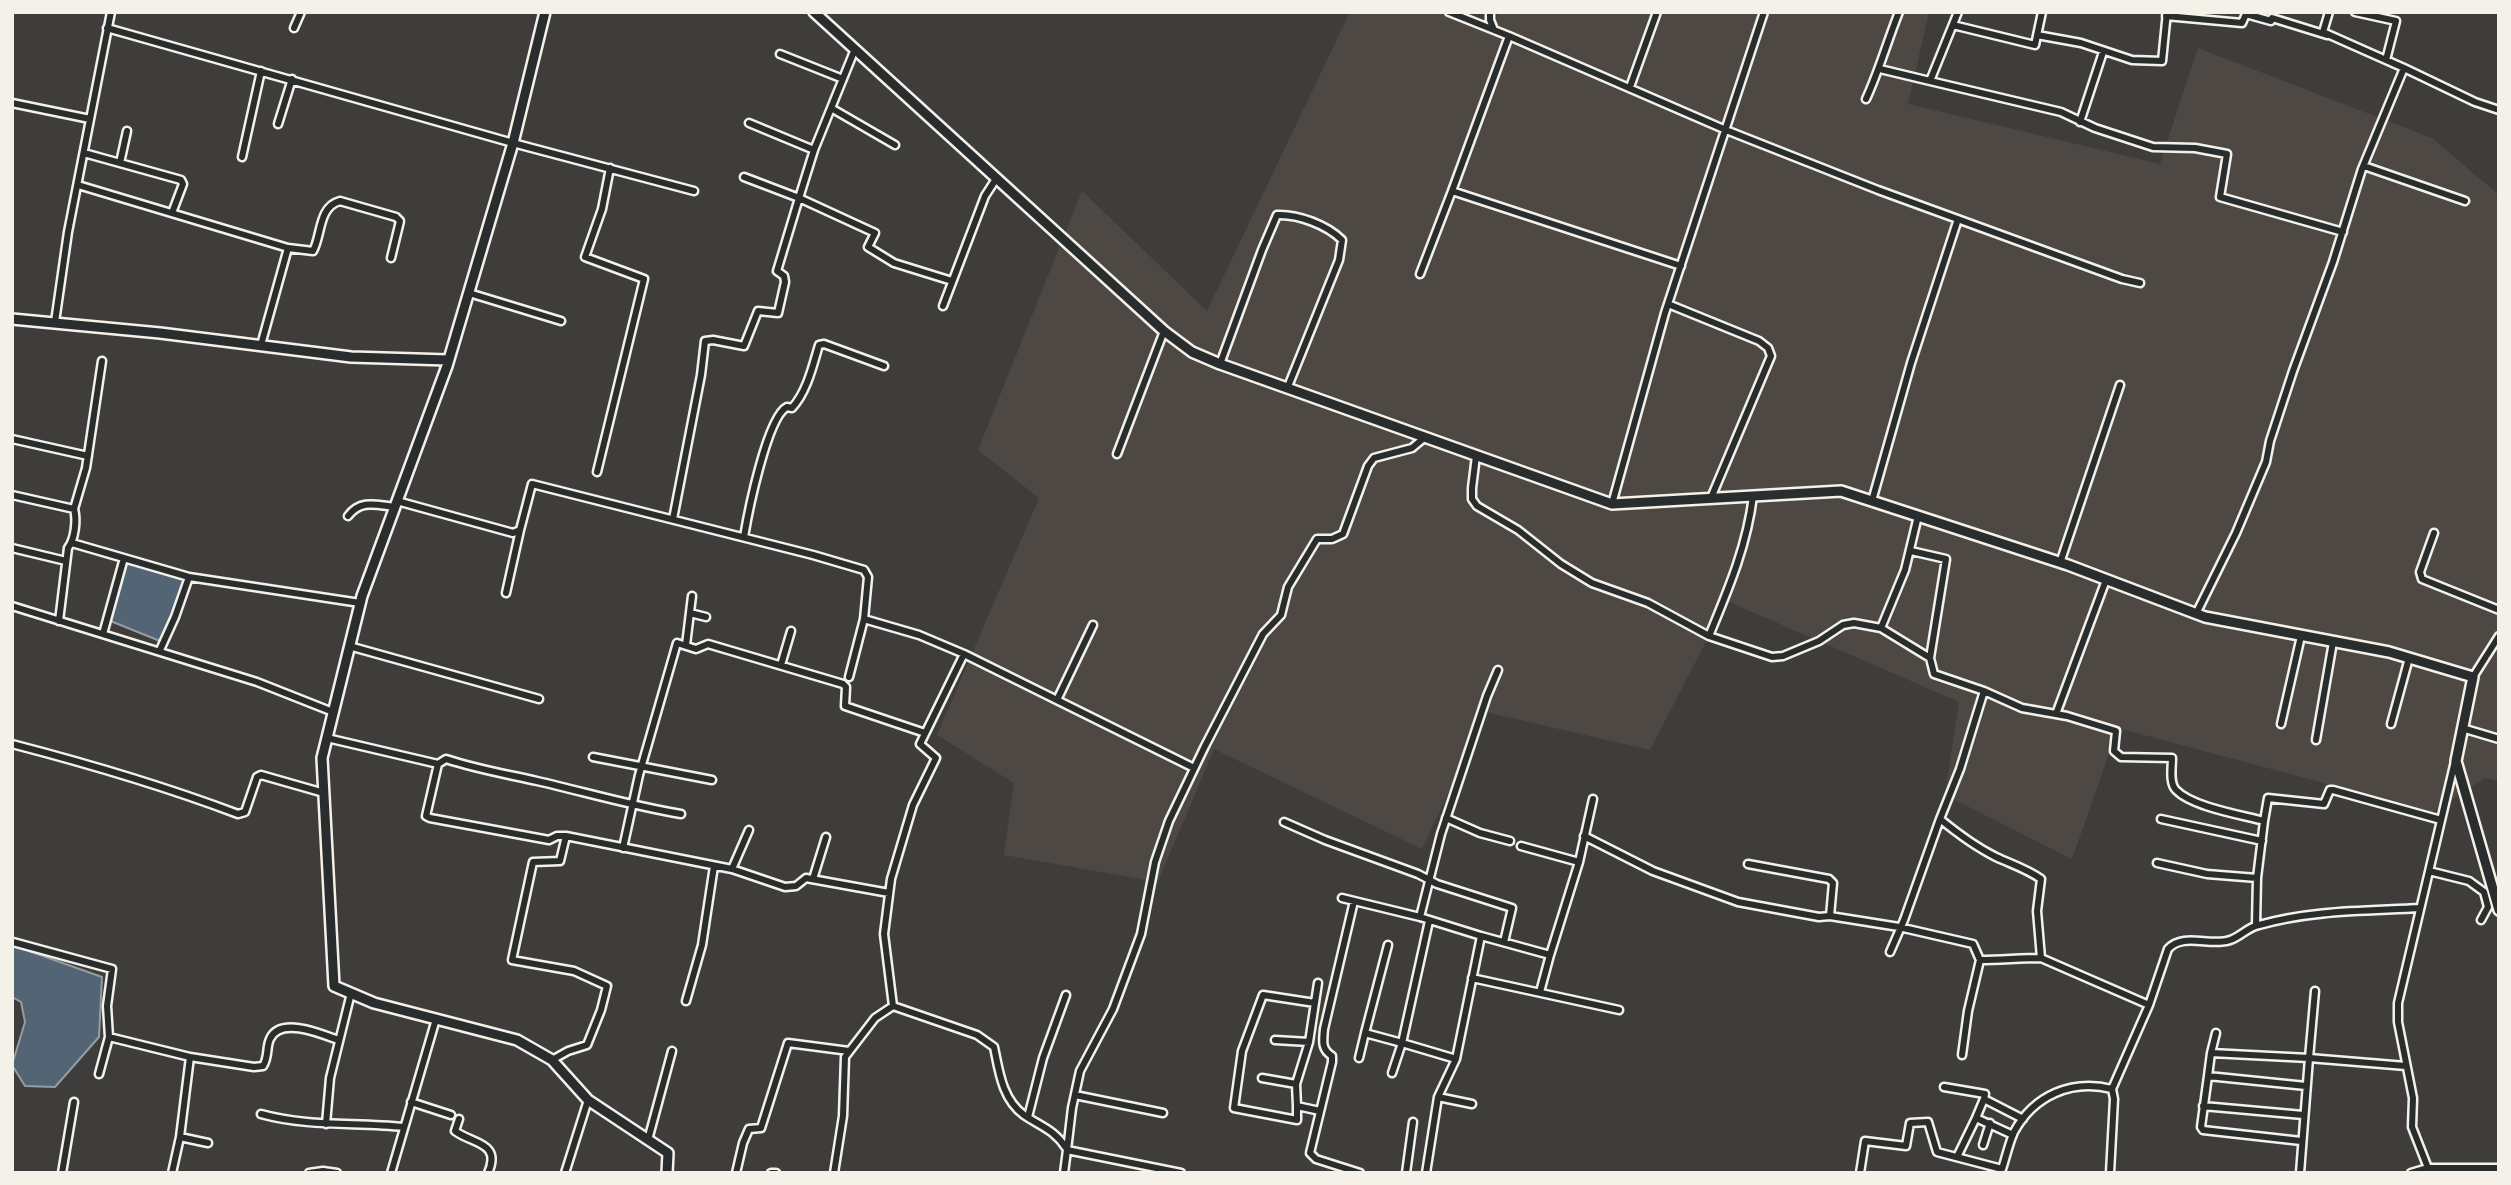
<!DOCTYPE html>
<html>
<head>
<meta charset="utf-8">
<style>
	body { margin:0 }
	#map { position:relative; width:2511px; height:1185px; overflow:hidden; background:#3f3d3b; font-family:"Patrick Hand",sans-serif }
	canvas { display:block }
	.frame { position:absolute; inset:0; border:14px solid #f4f1e8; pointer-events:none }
</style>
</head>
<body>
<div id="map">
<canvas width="2511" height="1185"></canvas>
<div class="frame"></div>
</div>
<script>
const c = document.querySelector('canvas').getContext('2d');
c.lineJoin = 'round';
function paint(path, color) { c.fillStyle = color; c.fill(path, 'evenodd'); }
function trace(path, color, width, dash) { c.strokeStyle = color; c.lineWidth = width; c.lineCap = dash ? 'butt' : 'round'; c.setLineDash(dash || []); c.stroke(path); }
paint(new Path2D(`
	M 1350,12 L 1449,12 L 1491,29 L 1499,12 L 1929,12 L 1908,104 L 2160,164 L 2198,48 L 2432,138 L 2499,195 L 2499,781 L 2485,778 L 2432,812 L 2118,728 L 2072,859 L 1945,795 L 1959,702 L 1727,601 L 1650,750 L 1486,712 L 1422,849 L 1214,749 L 1158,882 L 1004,855 L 1014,783 L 937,735 L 1039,498 L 978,450 L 1082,191 L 1207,311 Z`), '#4e4844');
const water = new Path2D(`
	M 126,559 L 185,577 L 185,583 L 160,641 L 108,620 Z
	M 12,945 L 102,977 L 99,1037 L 55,1087 L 25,1086 L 12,1065 L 25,1022 L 21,1002 L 12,997 Z`);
paint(water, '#536575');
trace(water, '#939da3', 2);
const street = new Path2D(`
	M 1449,12 L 1509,36
	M 1490,12 L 1490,20 L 1494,30
	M 1958,12 L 1930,81 L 2061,112 L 2095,128 L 2153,147 L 2195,148 L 2227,154 L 2220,197 L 2343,232
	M 2355,12 L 2396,21 L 2386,60
	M 2166,16 L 2242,23 L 2246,14 L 2271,21 L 2272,18 L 2327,35
	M 1953,25 L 2035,45 L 2042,12
	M 107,28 L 513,143 L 694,191
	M 294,28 L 301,12
	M 2037,35 L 2081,43 L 2132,60 L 2162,61 L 2167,12
	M 855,49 L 814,150 L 799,198 L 875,233 L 868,247 L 894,263 L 952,281
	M 780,54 L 843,79
	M 2404,68 L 2475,102 L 2499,110
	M 1880,69 L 1930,81
	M 1630,87 L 1657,12
	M 1866,99 C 1879,71 1887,42 1899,12
	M 12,103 L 90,119
	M 831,108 L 895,145
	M 2080,122 L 2103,52
	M 749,123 L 814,150
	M 278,124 L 292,79
	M 84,153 L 181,180 L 183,184 L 172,213
	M 242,157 L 261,71
	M 120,163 L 127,131
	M 2364,166 L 2465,201
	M 78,185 L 288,248 L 261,345
	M 288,248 L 313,251 C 322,235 318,207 340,201 L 396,217 L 400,221 L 391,258
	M 1681,266 L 1452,191 L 1509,36 L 1726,130 L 1878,190 L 2122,279 L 2140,283
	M 1420,274 L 1452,191
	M 469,293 L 561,321
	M 1668,304 L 1759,341 L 1768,348 L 1771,356 L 1711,498
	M 943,306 L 985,196 L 996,179
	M 55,322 L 68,232 L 111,12
	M 1220,364 L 1262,250 L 1277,215 C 1298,214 1327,225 1342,240 L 1339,260 L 1287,389
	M 12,439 L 88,456
	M 1117,454 L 1164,331
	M 1476,456 L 1472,488 L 1472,499 L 1477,506 L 1518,530 L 1561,564 L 1592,583 L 1648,603 L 1709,636 L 1772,657 L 1783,656 L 1819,641 L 1843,625 L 1854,623 L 1881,628
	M 597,472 L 644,279 L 585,257 L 602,209 L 610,168
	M 12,495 L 74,509
	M 397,501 L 513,533 L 520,530 L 532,484 L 813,555 L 864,570 L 868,577 L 864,619 L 919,635 L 964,654 L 1194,768
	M 1872,501 L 1911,363 L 1958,219
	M 1612,504 L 1665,313 L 1764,12
	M 348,516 C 361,499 376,505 395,507
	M 1918,516 L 1905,570 L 1881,628 L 1930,658 L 1934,674 L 1984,691 L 2022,708 L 2067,716 L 2116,731 L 2114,751 L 2121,757 L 2172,758 C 2172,767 2169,783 2176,790 C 2192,807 2242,815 2264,821 L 2257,878 L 2256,925
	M 673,519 L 701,375 L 705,341 L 713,340 L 744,346 L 758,311 L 778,313 L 785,282 L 784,276 L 777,271 L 799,198 L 744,177
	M 2434,533 L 2420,572 L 2422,579 L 2499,610
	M 744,537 C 748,513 767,417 787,407 L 792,408 C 807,392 813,365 819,345 L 824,344 L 884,366
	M 72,543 L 189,577 L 360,603
	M 12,548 L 66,561
	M 1911,551 L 1946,559 L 1930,658
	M 2060,563 L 2120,385
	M 506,593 L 520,530
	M 12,606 L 257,682 L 333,712
	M 690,613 L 706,617
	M 2196,614 L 2236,533 L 2266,462 L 2270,441 L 2293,371 L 2333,262 L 2362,169 L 2404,68 L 2323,32 L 2329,12
	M 59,621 L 68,548 C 75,539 77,520 74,509 L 86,468 L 102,361
	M 103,634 L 124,558
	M 1709,636 C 1728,590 1747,546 1753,496
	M 686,645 L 692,596
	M 349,646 L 539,699
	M 160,650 L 175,617 L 189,577
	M 781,665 L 791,631
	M 849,677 L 864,619
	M 2473,677 L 2499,636
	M 1984,691 L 1960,769 L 1940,819 C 1957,833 1976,847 1996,857 C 2011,864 2027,869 2041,879 L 2037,911 L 2041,958 L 2149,1005
	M 1057,700 L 1093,625
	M 2056,714 L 2106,580
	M 2281,724 L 2301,636
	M 2391,724 L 2409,658
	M 2462,728 L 2499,739
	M 327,738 L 438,764 L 426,816 L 430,818 L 549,840 L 557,836 L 566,836 L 732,869 L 785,887 L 796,886 L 806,878 L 889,893
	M 2316,740 L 2333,642
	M 12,744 C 89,764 164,786 238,814 L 245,812 L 257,777 L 261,775 L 324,793
	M 593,757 L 712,780
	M 438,764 L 446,759 C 476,769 506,774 537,781 C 585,792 632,806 681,814
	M 1446,818 L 1480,833 L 1510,841
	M 2161,819 L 2262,841
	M 2264,821 L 2268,798 L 2324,804 L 2330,790 L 2333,790 L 2441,820
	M 1284,822 L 1325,840 L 1418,874 L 1437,884 L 1512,908 L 1504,942
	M 1584,836 L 1653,871 L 1738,902 L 1819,917 L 1830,916 L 1899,927 L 1973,944 L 1980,960 L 1968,1011 L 1962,1055
	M 1521,846 L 1579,862
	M 623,848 L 639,775 L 677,643 L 696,649 L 708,644 L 843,684 L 846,687 L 845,706 L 925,733
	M 2157,863 L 2207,874 L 2257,878
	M 1748,864 L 1829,879 L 1833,883 L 1830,916
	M 732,869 L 749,830
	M 2429,871 L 2469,881 L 2484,892 L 2488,907 L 2481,920
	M 813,879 L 826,837
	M 1342,898 L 1420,917 L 1481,936 L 1456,1059 L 1438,1097 L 1426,1173
	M 1354,901 L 1324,1029 C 1323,1041 1321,1049 1332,1056 L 1332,1062 L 1310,1153 L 1316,1159 L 1360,1173
	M 1420,917 L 1441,834 L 1487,696 L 1498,670
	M 1429,921 L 1402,1043 L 1456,1059
	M 1481,936 L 1550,955 L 1579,862 L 1593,799
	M 13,942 L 112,969 L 107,1006 L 109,1037 L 99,1074
	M 1388,945 L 1365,1033 L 1402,1043 L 1392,1073
	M 1890,952 L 1904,920 L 1940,819
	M 1980,960 C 2001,960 2020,958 2041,958
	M 1472,978 L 1619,1010
	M 1318,983 L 1309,1042 L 1296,1084 L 1297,1106 L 1320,1111
	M 1540,992 L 1550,955
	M 686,1001 L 702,945 L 714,866
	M 893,1006 L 884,934 L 891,879 L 913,805 L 936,758 L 920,744 L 964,654
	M 893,1006 L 977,1035 L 994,1047 C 999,1071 1002,1099 1024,1115 C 1040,1126 1055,1130 1066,1148
	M 2216,1033 L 2211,1053 L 2309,1058 L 2315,991
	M 109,1037 L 190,1057 L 254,1067 L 263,1066 C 269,1057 266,1047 270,1039 C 280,1016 322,1034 338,1040
	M 1275,1040 L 1309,1042
	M 1359,1058 L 1365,1033
	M 552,1060 L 568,1051 L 587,1045 L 601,1010 L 607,986 L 574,971 L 512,960 L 533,862 L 560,861 L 566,836
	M 2208,1076 L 2211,1053
	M 1262,1078 L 1296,1084
	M 1944,1087 L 1985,1094 L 1984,1099
	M 2112,1089 L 2149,1005 L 2168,949 C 2183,932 2211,947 2230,940 C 2240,937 2248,927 2259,925 C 2311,910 2366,911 2420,908
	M 1075,1095 L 1163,1113
	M 1438,1097 L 1472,1104
	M 411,1102 L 451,1115
	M 1297,1106 L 1297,1120 L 1234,1108 L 1242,1051 L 1263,995 L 1315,1003
	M 2203,1106 L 2303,1115
	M 261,1114 C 308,1127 356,1122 404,1127
	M 1028,1117 L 1043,1058 L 1066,995
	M 1976,1118 L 1984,1099 L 2023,1119
	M 459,1119 L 455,1131 C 472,1144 502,1142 488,1173
	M 326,1124 L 330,1078 L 351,993
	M 180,1137 L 208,1143
	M 648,1140 L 672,1051
	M 2301,1141 L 2203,1130 L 2201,1127 L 2208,1076 L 2306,1086
	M 1983,1145 L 1990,1123
	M 1067,1150 L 1072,1108 L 1080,1071 L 1113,1009 L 1141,934 L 1155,862 L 1169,821 L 1205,746 L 1263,634 L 1281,615 L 1288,587 L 1317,539 L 1332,539 L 1343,534 L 1368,466 L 1374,458 L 1412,448 L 1424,438
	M 1957,1157 L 1976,1118 L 2013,1135
	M 2428,1168 L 2412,1127 L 2413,1098 L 2398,1022 L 2398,1003 L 2455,761
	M 62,1173 L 74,1102
	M 172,1173 L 180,1137 L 190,1057
	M 309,1173 L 323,1171 L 337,1173
	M 391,1173 L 436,1019
	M 565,1173 L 588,1100
	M 736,1173 L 743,1143 L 749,1129 L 761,1128 L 788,1043 L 849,1051
	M 771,1173 L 776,1173
	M 834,1173 L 843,1116 L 845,1057 L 875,1018 L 893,1006
	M 1064,1173 L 1067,1150 L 1181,1173
	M 1406,1173 L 1413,1122
	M 1860,1173 L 1865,1141 L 1906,1146 L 1910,1123 L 1928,1122 L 1937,1152 L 2002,1169 C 2006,1157 2009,1143 2014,1132 C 2034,1095 2072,1079 2112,1089 L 2114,1099 L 2110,1173
	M 2300,1173 L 2309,1058 L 2406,1066
	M 2411,1173 L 2428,1168 L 2499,1168`);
const secondary = new Path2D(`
	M 545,12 L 513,143 L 447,366 L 362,596 L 322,758 L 334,986 L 374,1003 L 517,1040 L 552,1060 L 588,1100 L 668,1153 L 667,1173
	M 814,12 L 1164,331 L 1192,352 L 1220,364 L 1612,504 L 1841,491 L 2068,565 L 2205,617 L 2389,652 L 2473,677 L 2456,761 L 2499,910
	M 12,319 L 160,333 L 351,357 L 448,360`);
trace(street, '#f4f1e8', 11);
trace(secondary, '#f4f1e8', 14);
trace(street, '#2a2d2e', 6);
trace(secondary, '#2a2d2e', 9);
</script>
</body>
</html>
